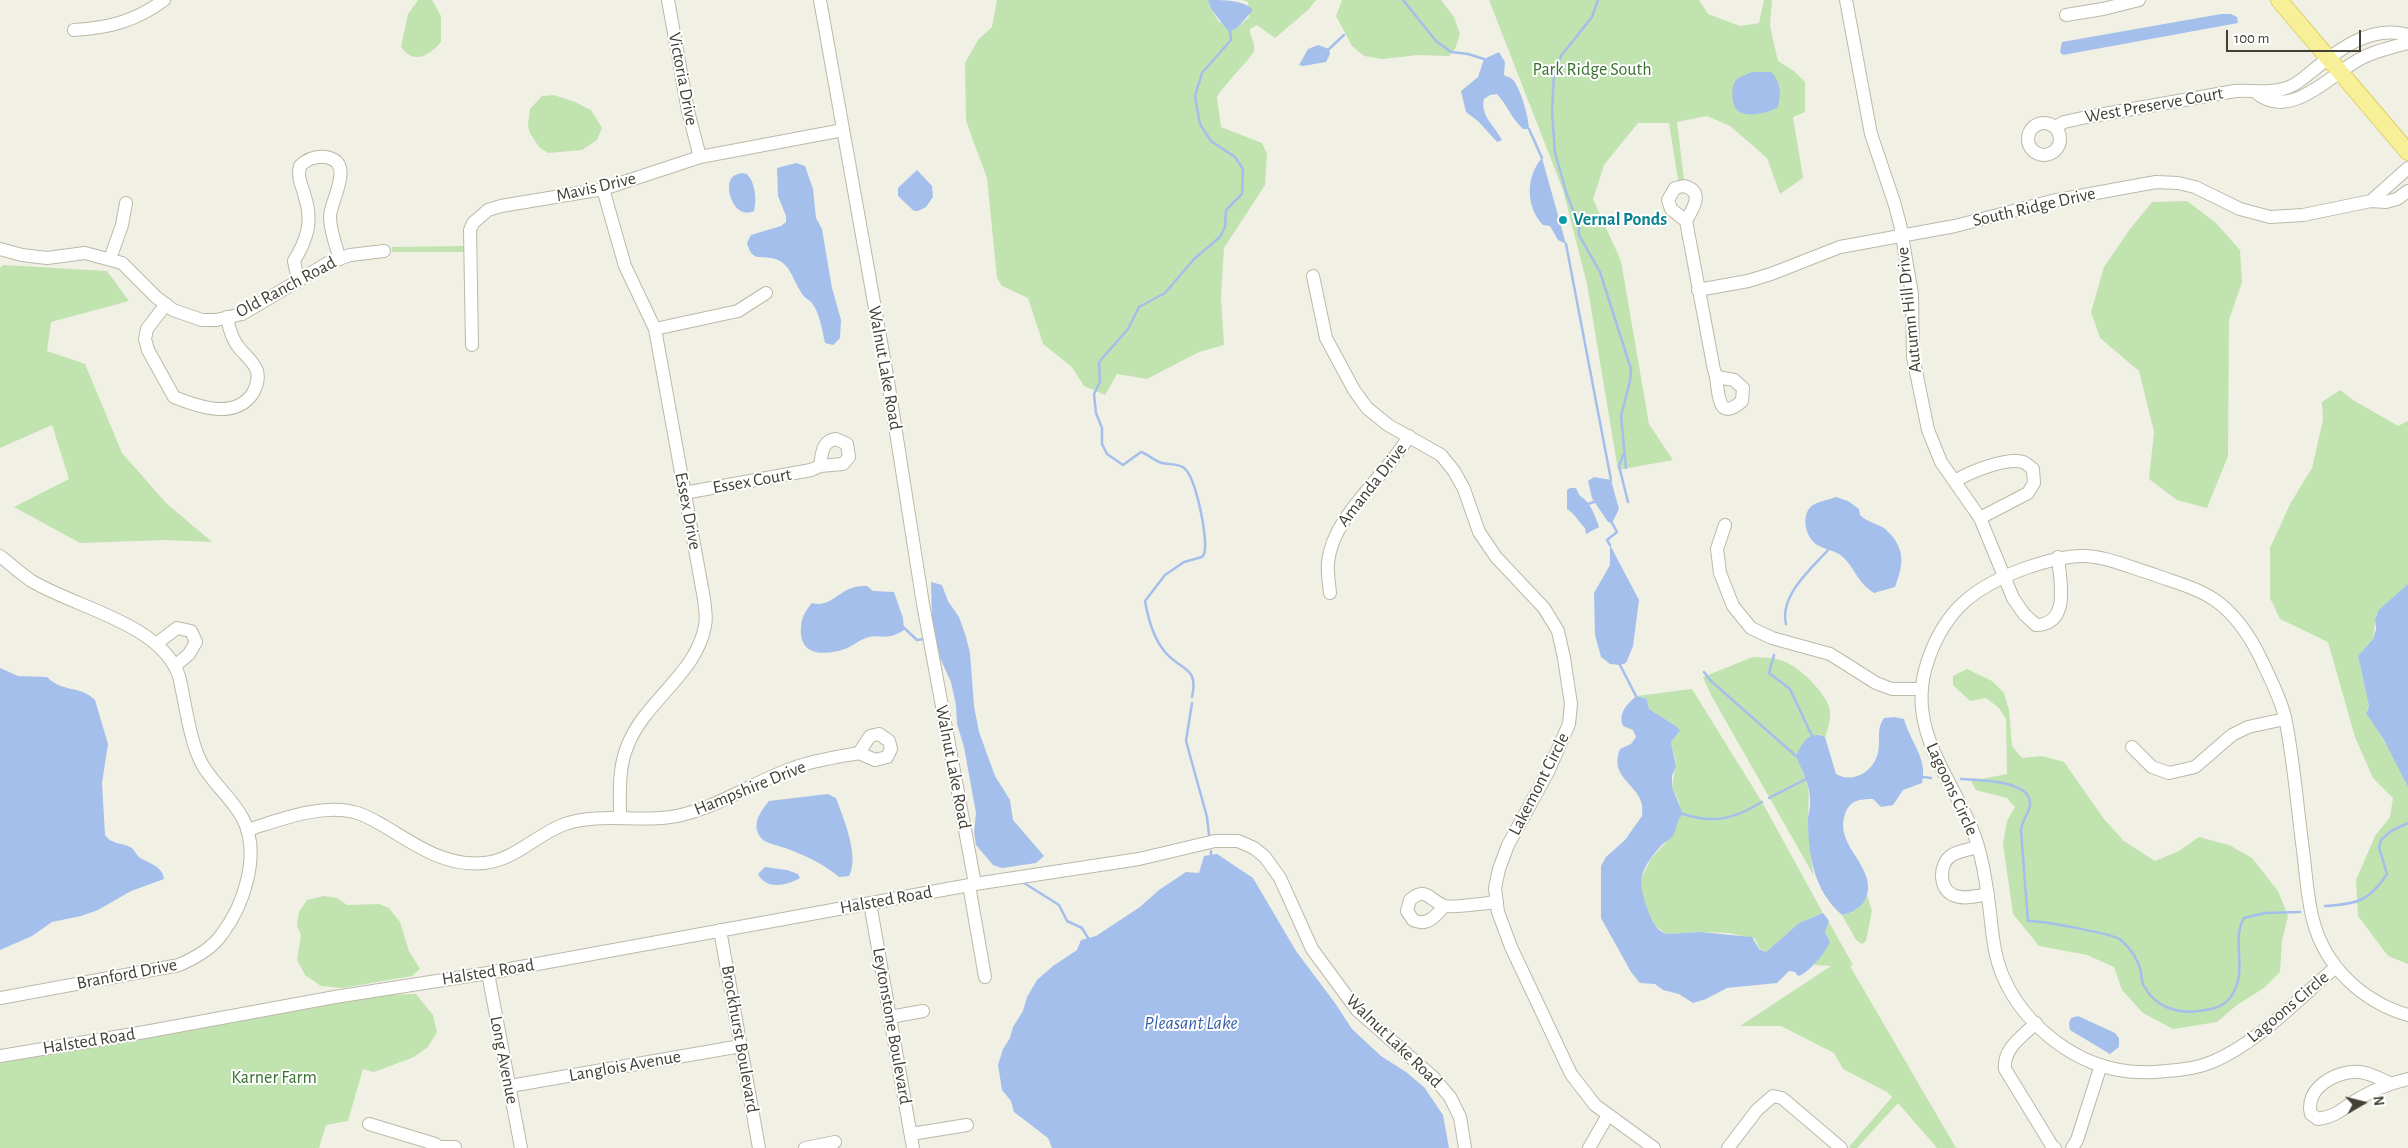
<!DOCTYPE html>
<html>
<head>
<meta charset="utf-8">
<style>
	body { margin:0 }
	#map { position:relative; width:2408px; height:1148px; overflow:hidden; background:#f1f0e5; font-family:"Alegreya Sans",sans-serif }
	canvas { display:block }
	.north { position:absolute; left:2338px; top:1078px; width:50px; height:50px; -webkit-text-stroke:4px #fff; paint-order:stroke; rotate:82deg; font-size:14px; font-weight:700; line-height:20px; text-align:center; color:#434035 }
	.north::after { content:''; display:block; margin:auto; width:18px; height:22px; background:#434035; clip-path:polygon(50% 0,100% 100%,50% 72%,0 100%) }
	.scale { position:absolute; left:2226px; top:30px; width:135px; height:22px; box-sizing:border-box; border:2px solid #434035; border-top:0; padding-left:6px; font-size:15px; line-height:18px; white-space:nowrap; color:#434035; -webkit-text-stroke:4px #fff; paint-order:stroke }
</style>
</head>
<body>
<div id="map">
<canvas width="2408" height="1148"></canvas>
<div class="north">N</div>
<div class="scale">100 m</div>
</div>
<script>
const c = document.querySelector('canvas').getContext('2d');
c.lineJoin = 'round';
function paint(path, color) { c.fillStyle = color; c.fill(path, 'evenodd'); }
function trace(path, color, width, dash) { c.strokeStyle = color; c.lineWidth = width; c.lineCap = dash ? 'butt' : 'round'; c.setLineDash(dash || []); c.stroke(path); }
function label(font, color, halo, rows, align = 'center') {
  c.font = font + ' "Alegreya Sans",sans-serif'; c.lineWidth = 4; c.setLineDash([]); c.textBaseline = 'middle'; c.strokeStyle = halo; c.fillStyle = color; for (const [text, x, y, turn = 0] of rows) {
    c.save(); c.translate(x, y); c.rotate((+turn || 0) * Math.PI / 180); c.textAlign = isNaN(turn) ? turn : align; if (halo) c.strokeText(text, 0, 0); c.fillText(text, 0, 0); c.restore();
  }
}
paint(new Path2D(`
	M 418,0 L 432,0 L 441,16 L 441,42 C 429,56 414,65 401,47 L 408,14 Z
	M 997,0 L 1208,0 L 1211,9 L 1219,22 L 1237,28 L 1249,17 L 1248,2 L 1242,0 L 1316,0 L 1308,10 L 1275,38 L 1257,25 L 1250,29 C 1249,37 1256,42 1254,51 C 1253,56 1223,86 1217,97 L 1221,127 L 1262,143 L 1267,154 L 1265,185 L 1224,248 L 1221,298 L 1224,345 L 1199,352 L 1147,379 L 1117,374 L 1105,395 L 1084,386 L 1072,367 L 1043,344 L 1028,298 L 1002,286 L 997,278 L 987,178 L 966,121 L 965,63 L 978,40 L 992,27 Z
	M 1342,0 L 1441,0 L 1454,17 L 1460,34 L 1455,49 L 1449,56 L 1418,55 L 1383,59 L 1364,56 L 1352,46 L 1336,16 Z
	M 1489,0 L 1699,0 L 1708,14 L 1740,26 L 1759,23 L 1764,0 L 1772,0 L 1770,26 L 1778,61 L 1794,71 L 1805,82 L 1805,112 L 1793,117 L 1803,178 L 1780,194 L 1767,158 L 1730,126 L 1707,116 L 1677,122 L 1684,180 L 1678,180 L 1669,123 L 1638,123 L 1604,165 L 1593,199 L 1621,261 L 1649,424 L 1673,460 L 1618,470 L 1587,284 L 1563,190 Z
	M 554,95 L 575,102 L 591,110 L 602,128 L 597,140 L 582,150 L 548,153 L 539,147 L 530,133 L 528,126 L 530,109 L 542,96 Z
	M 2187,201 L 2216,223 L 2240,250 L 2242,282 L 2229,320 L 2228,456 L 2207,508 L 2177,500 L 2149,479 L 2154,432 L 2139,371 L 2100,338 L 2091,312 L 2104,267 L 2130,229 L 2152,202 Z
	M 465,246 L 465,252 L 392,252 L 392,247 Z
	M 3,265 L 107,271 L 129,301 L 51,322 L 47,351 L 85,364 L 122,453 L 166,503 L 212,542 L 165,540 L 80,543 L 14,507 L 69,479 L 52,425 L 0,448 L 0,268 Z
	M 2340,390 L 2353,400 L 2398,426 L 2408,421 L 2408,584 L 2376,615 L 2373,639 L 2358,656 L 2369,706 L 2366,711 L 2392,754 L 2408,787 L 2408,964 L 2388,956 L 2358,916 L 2356,880 L 2375,836 L 2390,817 L 2393,798 L 2373,778 L 2355,737 L 2328,642 L 2280,619 L 2270,598 L 2270,548 L 2290,504 L 2312,468 L 2323,420 L 2322,402 Z
	M 1753,657 C 1762,658 1771,657 1780,660 C 1797,664 1824,691 1829,707 C 1832,716 1828,728 1825,737 L 1818,734 L 1802,771 C 1812,793 1808,798 1808,821 C 1809,839 1810,858 1814,876 L 1711,695 L 1703,677 Z
	M 1967,669 L 1992,681 L 2004,693 L 2009,710 L 2012,746 L 2022,758 L 2042,756 L 2064,762 L 2104,819 L 2124,841 L 2155,861 L 2179,851 L 2199,837 L 2229,845 L 2252,858 L 2278,891 L 2288,916 L 2282,941 L 2280,972 L 2264,988 L 2237,1005 L 2217,1022 L 2173,1029 L 2143,1013 L 2122,990 L 2114,967 L 2087,955 L 2039,946 L 2013,914 L 2003,844 L 2007,821 L 2015,807 L 2007,798 L 1976,790 L 1971,781 L 2007,774 L 2006,719 L 1999,708 L 1986,698 L 1970,701 L 1953,685 L 1953,676 Z
	M 1692,689 L 1762,802 L 1823,913 L 1799,923 L 1766,952 L 1759,948 L 1755,939 L 1730,933 L 1700,932 L 1666,934 L 1652,923 L 1641,892 L 1640,881 L 1651,859 L 1669,839 L 1678,818 L 1682,816 L 1679,802 L 1672,787 L 1676,762 L 1671,742 L 1679,733 L 1676,726 L 1649,709 L 1647,699 L 1636,696 Z
	M 1866,892 L 1872,911 L 1866,941 L 1862,944 L 1856,940 L 1842,915 C 1858,912 1861,907 1866,892 Z
	M 324,896 L 337,898 L 347,905 L 379,904 L 389,908 L 400,922 L 409,951 L 420,969 L 412,976 L 342,988 L 321,986 L 305,975 L 297,960 L 301,935 L 297,926 L 299,912 L 307,900 Z
	M 1829,922 L 1853,965 L 1850,966 L 1956,1148 L 1937,1148 L 1898,1103 L 1857,1148 L 1851,1148 L 1849,1147 L 1892,1097 L 1887,1092 L 1843,1069 L 1834,1053 L 1781,1026 L 1740,1026 L 1831,966 L 1814,965 L 1830,942 L 1825,932 Z
	M 416,994 L 433,1015 L 437,1032 L 428,1047 L 414,1057 L 374,1072 L 363,1069 L 348,1121 L 326,1125 L 319,1148 L 0,1148 L 0,1056 L 385,995 Z`), '#c1e3b0');
paint(new Path2D(`
	M 1208,0 C 1224,0 1244,0 1253,10 L 1237,28 L 1229,32 L 1211,9 Z
	M 2221,14 L 2231,14 L 2237,17 L 2238,23 L 2063,55 L 2060,52 L 2062,42 Z
	M 1318,45 L 1329,49 L 1330,54 L 1326,62 L 1303,66 L 1299,65 L 1308,49 Z
	M 1499,52 L 1505,62 L 1504,75 C 1507,77 1510,77 1512,79 C 1520,86 1529,118 1529,129 L 1523,129 C 1512,119 1507,105 1497,94 L 1490,95 L 1484,99 C 1480,116 1495,126 1502,140 L 1497,142 L 1479,122 L 1466,112 L 1461,91 L 1478,77 L 1484,59 Z
	M 1752,72 L 1771,72 C 1781,81 1781,94 1778,107 C 1770,113 1746,118 1738,111 C 1731,105 1730,84 1738,78 C 1742,76 1748,74 1752,72 Z
	M 1542,158 L 1566,244 L 1558,240 L 1550,226 L 1543,225 C 1525,206 1526,176 1542,158 Z
	M 796,163 L 805,166 L 813,189 L 816,218 L 822,229 L 832,288 L 841,320 L 840,338 L 833,345 L 825,343 C 822,329 820,314 812,303 C 808,299 803,297 801,292 C 794,282 791,267 780,261 C 764,252 753,266 747,243 L 751,235 L 781,226 L 786,222 L 786,216 L 778,196 L 777,168 Z
	M 917,170 L 932,186 L 933,197 L 926,207 L 918,211 L 914,211 L 898,196 L 898,188 Z
	M 742,173 L 747,174 C 755,182 757,199 754,211 C 736,220 724,191 731,179 C 733,175 738,174 742,173 Z
	M 1594,477 L 1611,480 L 1619,509 L 1612,523 L 1608,522 L 1592,498 L 1588,481 Z
	M 1570,488 L 1576,488 C 1581,500 1581,494 1588,503 C 1593,510 1596,518 1599,527 L 1586,534 L 1585,528 C 1579,522 1574,513 1567,509 L 1567,490 Z
	M 1836,497 L 1848,501 L 1859,509 L 1860,515 C 1867,522 1875,523 1884,528 C 1887,530 1889,533 1892,536 C 1906,553 1902,568 1895,587 L 1874,593 C 1855,581 1854,564 1839,554 C 1832,550 1824,549 1817,545 C 1805,537 1800,514 1813,505 C 1819,501 1829,500 1836,497 Z
	M 1610,545 L 1639,600 L 1633,646 L 1626,663 L 1620,665 L 1610,664 L 1601,657 L 1595,635 L 1594,593 L 1610,565 Z
	M 931,582 L 942,585 L 948,601 L 959,617 L 966,637 L 970,653 L 974,706 L 979,732 L 995,776 L 1010,800 L 1013,820 L 1044,856 L 1036,863 L 1002,868 L 993,865 L 976,845 L 974,832 L 976,813 L 964,747 L 957,724 L 956,705 L 951,682 L 940,658 L 932,620 Z
	M 2408,584 L 2408,787 L 2384,740 L 2366,713 L 2369,706 L 2358,656 L 2373,639 L 2376,629 L 2375,619 L 2379,610 Z
	M 867,586 L 873,591 L 894,592 L 903,618 L 904,630 C 885,642 882,633 866,638 C 859,640 853,646 845,649 C 829,654 804,658 801,635 C 800,622 803,613 812,603 C 830,608 838,591 855,587 C 858,586 863,586 867,586 Z
	M 0,668 L 18,676 L 47,677 C 63,693 80,685 95,700 L 108,744 L 102,783 L 105,835 C 112,845 121,842 130,847 C 134,849 135,853 138,856 C 147,864 162,864 164,879 L 131,891 L 98,910 L 81,916 L 52,922 L 32,936 L 0,950 Z
	M 1636,696 L 1647,699 L 1649,709 L 1676,726 L 1680,731 L 1671,742 L 1676,766 L 1672,776 L 1672,787 L 1683,814 C 1674,823 1679,828 1672,837 C 1668,841 1663,843 1660,847 C 1639,871 1637,881 1648,910 C 1652,921 1655,929 1666,934 L 1700,932 L 1752,937 L 1759,949 L 1766,952 L 1799,923 L 1823,913 L 1829,921 L 1825,932 L 1830,942 C 1826,952 1808,974 1798,976 L 1795,972 L 1789,971 L 1777,983 L 1727,988 L 1706,999 L 1693,1003 L 1679,994 L 1663,990 L 1655,984 L 1640,983 L 1631,972 L 1601,918 L 1601,866 L 1606,857 L 1625,840 L 1642,816 C 1648,785 1607,782 1620,749 L 1631,744 L 1636,737 L 1633,730 L 1623,726 C 1618,712 1627,705 1636,696 Z
	M 1894,717 L 1904,719 C 1910,742 1928,758 1922,783 L 1903,790 L 1893,805 L 1881,807 L 1873,799 C 1860,799 1850,800 1845,814 C 1836,840 1861,856 1867,879 C 1872,899 1859,912 1842,915 C 1814,891 1808,855 1808,820 C 1808,813 1811,807 1810,800 C 1810,785 1802,771 1796,756 C 1802,743 1809,730 1825,737 L 1836,774 C 1851,783 1871,774 1877,756 C 1882,742 1875,731 1884,718 Z
	M 828,794 L 836,798 C 843,817 860,857 849,876 L 839,877 C 824,864 806,856 788,849 C 781,846 767,844 762,839 C 750,826 760,812 769,801 Z
	M 1217,854 L 1253,878 L 1296,951 L 1335,1003 L 1352,1029 L 1381,1056 L 1406,1072 L 1424,1087 L 1443,1115 L 1449,1148 L 1052,1148 L 1048,1138 L 1014,1112 L 1011,1101 L 1002,1090 L 998,1065 L 1003,1049 L 1010,1038 L 1013,1027 L 1023,1011 L 1027,997 L 1037,980 L 1053,966 L 1077,950 L 1081,940 L 1096,936 L 1140,907 L 1159,890 L 1186,872 L 1199,873 L 1204,856 Z
	M 765,867 L 787,870 L 798,874 L 800,878 C 786,886 766,890 758,874 Z
	M 2078,1016 L 2115,1033 L 2119,1038 L 2119,1047 L 2110,1054 L 2070,1030 L 2069,1023 L 2071,1018 Z`), '#a4bfeb');
trace(new Path2D(`
	M 1403,0 L 1436,41 L 1451,52 L 1468,54 L 1484,59
	M 1598,0 L 1592,17 L 1561,56 L 1554,75 L 1552,112 L 1555,153 L 1567,195 L 1579,225 L 1579,235 L 1600,272 L 1631,369 L 1630,381 L 1621,416 L 1626,468
	M 1329,49 L 1344,35
	M 1529,129 L 1542,158
	M 1566,244 L 1611,480
	M 1623,455 L 1619,466 L 1628,502
	M 1588,504 L 1594,502
	M 1610,545 L 1607,540 L 1617,532 L 1612,523
	M 1786,624 C 1779,596 1811,569 1828,550
	M 902,626 L 917,640 L 924,639
	M 1774,655 L 1769,673 L 1790,689 L 1812,736
	M 1620,665 L 1636,696
	M 1704,672 L 1711,681 L 1796,756
	M 1192,697 C 1199,666 1181,671 1165,652 C 1154,639 1148,618 1145,601 L 1165,575 L 1184,562 L 1202,557 L 1204,554 C 1209,541 1196,477 1184,468 C 1178,463 1169,465 1162,463 C 1154,461 1148,454 1141,452 L 1123,465 L 1107,454 L 1102,444 L 1102,428 L 1096,413 L 1094,394 L 1100,382 L 1099,362 L 1128,329 L 1139,307 L 1165,293 L 1194,259 L 1220,237 L 1225,227 L 1226,210 L 1242,194 L 1243,169 L 1235,157 L 1211,141 L 1200,124 L 1195,96 L 1202,73 L 1231,40 L 1230,29
	M 1192,703 L 1186,741 L 1207,817 L 1209,835
	M 1923,777 L 1931,778
	M 1961,779 C 1977,780 2028,780 2030,802 C 2031,813 2021,820 2021,831 L 2028,921 C 2039,920 2114,934 2121,940 C 2130,948 2138,959 2141,972 C 2142,977 2141,982 2144,986 C 2155,1007 2177,1014 2199,1011 C 2211,1009 2222,1008 2230,998 C 2250,971 2230,941 2244,918 L 2265,913 L 2300,912
	M 1769,798 L 1806,779
	M 1683,814 C 1714,824 1734,819 1762,802
	M 1211,851 L 1211,854
	M 1024,883 L 1059,905 L 1067,921 L 1082,928 L 1088,938
	M 2325,906 C 2356,904 2369,902 2387,874 L 2379,847 L 2381,840 L 2391,831 L 2408,823`), '#a4bfeb', 2.5);
const minor = new Path2D(`
	M 668,0 L 688,111 L 700,157
	M 820,0 L 888,381 L 923,604 L 975,884 L 1139,859 L 1215,841 L 1238,841 L 1254,848 L 1265,857 L 1280,878 L 1312,949 L 1357,1010 L 1434,1078 L 1450,1097 L 1460,1117 L 1465,1148
	M 1846,0 L 1871,134 L 1894,202 L 1900,224 L 1912,294 L 1913,357 L 1928,430 L 1941,462 L 1980,518 L 2013,598 L 2024,614 L 2036,625 C 2071,624 2060,581 2058,557
	M 2066,15 L 2103,9 L 2139,0
	M 74,30 C 109,28 136,21 164,0
	M 2255,92 C 2290,122 2328,76 2360,59 C 2374,51 2392,47 2408,43
	M2028 139a16 16 0 1 1 32 0a16 16 0 1 1-32 0Z
	M 2055,127 L 2064,122 L 2087,117 L 2235,91 C 2252,90 2272,94 2289,87 C 2297,84 2304,78 2311,72 C 2338,50 2371,24 2408,35
	M 1684,186 C 1705,192 1693,208 1686,221 L 1671,209 L 1668,200 L 1675,188 Z
	M 603,189 L 625,266 L 655,329 L 704,599 C 705,608 707,618 705,626 C 696,675 644,701 627,747 C 618,769 620,795 620,818
	M 2371,201 L 2408,168
	M 1686,221 L 1714,370 C 1720,381 1713,427 1742,401 L 1743,388 L 1734,380 L 1717,377
	M 0,249 L 22,255 L 47,258 L 85,253 L 122,263 L 156,297 L 173,310 L 202,320 L 216,320 L 242,314 L 328,263 L 350,255 L 384,251
	M 110,259 L 122,225 L 126,203
	M 1313,276 L 1326,338 L 1354,390 L 1367,408 L 1388,425 L 1441,455 L 1454,471 L 1464,489 L 1479,532 L 1496,557 L 1544,608 L 1558,631 L 1564,658 L 1571,704 L 1569,724 L 1548,772 L 1508,845 L 1499,869 L 1495,888 L 1498,912 L 1511,947 L 1571,1074 L 1595,1105 L 1654,1148
	M 298,280 L 294,261 C 307,240 313,221 305,197 C 302,185 297,178 300,166 C 307,159 315,156 325,157 C 357,162 330,200 330,217 C 330,231 336,246 340,259
	M 1698,290 L 1748,281 L 1771,274 L 1840,247 L 1955,226 L 2052,201 L 2156,182 L 2178,183 L 2195,187 L 2240,209 L 2270,217 L 2303,215 L 2371,201 L 2386,202 L 2397,199 L 2408,191
	M 166,304 L 147,329 L 145,339 L 148,350 L 174,397 C 199,407 235,420 253,393 C 257,385 259,379 257,371 C 254,362 246,356 240,349 C 232,340 229,329 227,317
	M 655,329 L 738,311 L 766,293
	M 472,345 L 470,230 L 473,223 L 488,210 L 501,206 L 603,189 L 700,157 L 843,130
	M 1955,481 C 1970,472 2006,457 2023,462 C 2026,463 2030,467 2033,469 L 2034,483 L 2028,493 L 1980,518
	M 684,493 L 811,470 L 820,466 L 843,464 L 849,457 L 847,444 L 836,439 C 822,441 822,453 820,466
	M 1725,525 L 1717,549 L 1720,573 L 1733,606 L 1751,628 L 1772,638 L 1830,654 L 1876,683 L 1892,689 L 1922,689
	M 0,556 C 10,564 20,573 30,580 C 73,607 161,623 179,676 C 185,701 190,743 202,764 C 213,784 233,799 243,819 C 261,854 244,905 222,934 C 212,949 195,958 179,965 L 0,998
	M 1330,593 C 1329,583 1327,572 1328,562 C 1333,515 1385,478 1409,436
	M 156,644 L 177,628 L 191,631 L 196,642 L 189,654 L 175,666
	M 879,734 L 889,741 L 891,749 L 887,757 L 875,760 L 859,753 L 870,736 Z
	M 2132,747 L 2152,767 L 2169,773 L 2195,767 L 2232,735 L 2248,727 L 2285,719
	M 247,830 C 280,820 319,804 354,812 C 364,814 375,821 384,826 C 416,845 445,867 484,863 C 515,860 537,834 565,824 C 603,811 647,825 685,814 C 723,804 756,781 793,768 C 814,760 837,757 859,753
	M 1978,847 C 1970,849 1959,851 1952,855 C 1939,863 1938,888 1953,895 C 1963,900 1977,896 1988,894
	M 969,885 L 985,977
	M 870,903 L 913,1148
	M 1444,906 C 1436,916 1427,927 1413,920 L 1407,911 L 1410,900 C 1426,885 1431,902 1445,906 C 1454,908 1486,903 1497,902
	M 720,930 L 759,1148
	M 2336,967 C 2298,999 2258,1043 2212,1062 C 2198,1068 2182,1070 2166,1071 C 2150,1073 2135,1073 2119,1070 C 2069,1061 2021,1021 2002,974 C 1992,949 1992,924 1988,897 C 1985,875 1981,850 1972,829 C 1948,772 1905,726 1928,660 C 1946,608 1976,586 2026,568 C 2087,547 2097,556 2155,575 C 2177,583 2201,589 2219,603 C 2238,618 2251,638 2261,659 C 2270,678 2280,697 2285,717 C 2294,761 2297,806 2303,850 C 2306,873 2307,897 2313,920 C 2325,967 2363,1002 2408,1015
	M 488,973 L 521,1148
	M 890,1017 L 923,1011
	M 2036,1023 C 2022,1037 2003,1048 2005,1069 L 2052,1146 L 2055,1148
	M 0,1056 L 145,1032 L 335,997 L 488,973 L 975,884
	M 2390,1083 C 2380,1079 2370,1073 2360,1072 C 2337,1070 2304,1088 2311,1114 L 2318,1119 C 2339,1116 2343,1107 2360,1098 C 2375,1089 2391,1083 2408,1079
	M 510,1086 L 741,1046
	M 369,1124 L 435,1144 L 440,1148
	M 911,1134 L 967,1125
	M 441,1147 L 455,1147
	M 805,1148 L 835,1142
	M 1589,1148 L 1608,1115
	M 1728,1148 L 1757,1110 L 1773,1096 L 1782,1098 L 1841,1148
	M 2072,1148 L 2077,1140 L 2101,1065`);
const major = new Path2D(`
	M 2279,0 L 2408,152`);
trace(minor, '#bcb9a8', 14);
trace(major, '#dbd169', 18);
trace(minor, '#fff', 12);
trace(major, '#f7f098', 16);
for (const [x, y, r, color] of [
	[1563,220,5,"#0f9aa8"]
]) { const dot = new Path2D(); dot.arc(x, y, r, 0, 2 * Math.PI); c.fillStyle = color; c.fill(dot); trace(dot, '#fff', 2); }
label('18px', '#38702d', '#fff', [
	["Park Ridge South",1592,70],
	["Karner Farm",274,1078]
]);
label('18px', '#434035', '#fff', [
	["Victoria Drive",683,79,79],
	["West Preserve Court",2154,105,-10],
	["Mavis Drive",596,187,-13],
	["South Ridge Drive",2034,207,-13],
	["Old Ranch Road",286,287,-28],
	["Autumn Hill Drive",1909,310,-96],
	["Walnut Lake Road",885,368,80],
	["Essex Court",752,481,-10],
	["Amanda Drive",1372,485,-52],
	["Essex Drive",688,511,79],
	["Walnut Lake Road",953,767,79],
	["Lakemont Circle",1539,784,-63],
	["Hampshire Drive",750,788,-22],
	["Lagoons Circle",1952,789,65],
	["Halsted Road",886,900,-10],
	["Halsted Road",488,972,-9],
	["Branford Drive",127,974,-11],
	["Lagoons Circle",2288,1007,-40],
	["Leytonstone Boulevard",892,1026,80],
	["Brockhurst Boulevard",740,1039,80],
	["Halsted Road",89,1041,-9],
	["Walnut Lake Road",1394,1041,44],
	["Long Avenue",504,1060,79],
	["Langlois Avenue",625,1066,-10]
]);
label('bold 18px', '#0d838f', '#fff', [
	["Vernal Ponds",1573,220]
], 'left');
label('italic 19px', '#365fa7', '#fff', [
	["Pleasant Lake",1191,1023]
]);
</script>
</body>
</html>
